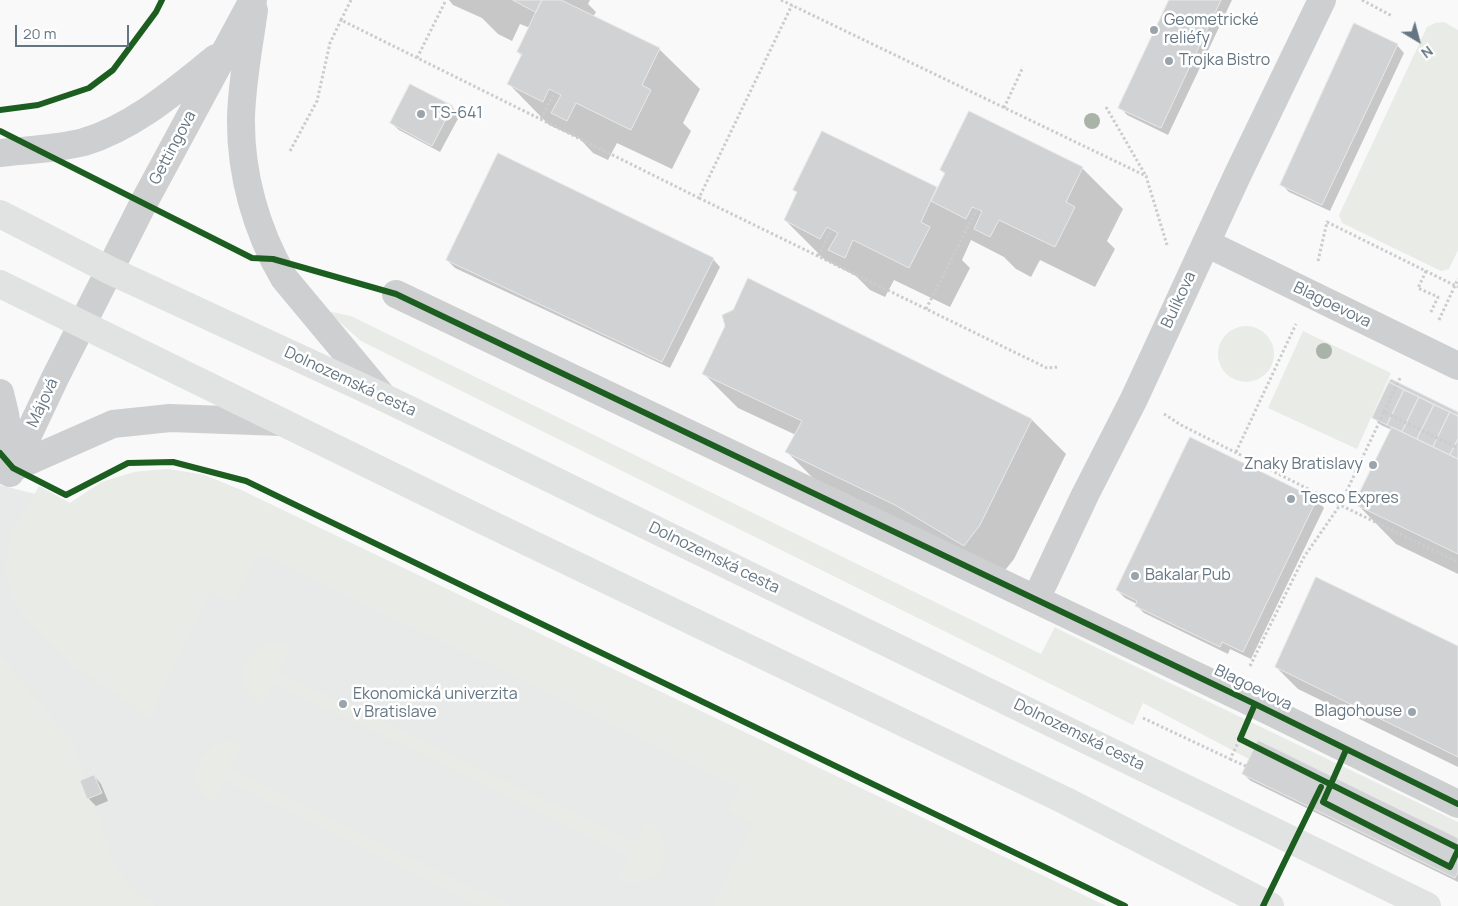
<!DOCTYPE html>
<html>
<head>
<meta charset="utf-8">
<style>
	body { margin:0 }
	#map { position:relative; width:1458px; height:906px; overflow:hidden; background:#f9f9f9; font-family:Manrope,sans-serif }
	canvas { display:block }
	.north { position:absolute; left:1393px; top:15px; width:50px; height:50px; -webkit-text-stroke:4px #fff; paint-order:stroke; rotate:143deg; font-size:14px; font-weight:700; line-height:20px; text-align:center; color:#657683 }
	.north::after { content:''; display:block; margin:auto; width:18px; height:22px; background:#657683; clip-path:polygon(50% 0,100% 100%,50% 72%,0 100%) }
	.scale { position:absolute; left:15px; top:25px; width:114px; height:22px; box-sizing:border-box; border:2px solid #657683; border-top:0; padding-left:6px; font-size:15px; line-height:18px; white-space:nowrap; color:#657683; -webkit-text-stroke:4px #fff; paint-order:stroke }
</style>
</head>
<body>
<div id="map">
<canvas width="1458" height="906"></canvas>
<div class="north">N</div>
<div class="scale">20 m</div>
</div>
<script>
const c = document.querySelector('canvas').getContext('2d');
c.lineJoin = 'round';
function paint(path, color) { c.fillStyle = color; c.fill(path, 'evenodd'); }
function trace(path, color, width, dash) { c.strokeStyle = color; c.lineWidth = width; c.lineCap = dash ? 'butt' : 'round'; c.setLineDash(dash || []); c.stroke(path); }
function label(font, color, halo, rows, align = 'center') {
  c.font = font + ' Manrope,sans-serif'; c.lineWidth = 5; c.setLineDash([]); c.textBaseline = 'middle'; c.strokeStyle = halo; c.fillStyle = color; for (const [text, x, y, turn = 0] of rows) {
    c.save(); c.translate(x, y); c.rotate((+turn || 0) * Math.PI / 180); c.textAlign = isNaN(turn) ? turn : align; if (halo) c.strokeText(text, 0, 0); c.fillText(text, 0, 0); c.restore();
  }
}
paint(new Path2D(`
	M 167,469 L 204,475 L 241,490 L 1106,906 L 0,906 L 0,485 L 70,503 L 102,482 L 135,472 Z`), '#e8e9e9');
paint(new Path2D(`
	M 1444,22 L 1458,30 L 1458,250 L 1449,269 L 1441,271 L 1342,223 L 1339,215 L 1427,27 L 1435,23 Z
	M 327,311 L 351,316 L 1041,654 L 1055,627 L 1058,629 L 1458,822 L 1458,838 L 1258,740 L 1249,759 L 1143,703 L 1133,725 L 361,341 Z
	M1218 354a28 28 0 1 1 56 0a28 28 0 1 1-56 0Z
	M 1303,331 L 1391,373 L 1357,449 L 1268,408 Z
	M 167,469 L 204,475 L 241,490 L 1106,906 L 713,906 L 752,824 L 729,811 L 740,787 L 260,553 L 235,602 L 210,591 L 150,718 L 71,664 L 26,621 L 12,596 L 5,568 L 11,534 L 39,486 L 70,503 L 102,482 L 135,472 Z
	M 277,642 L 291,646 L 279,672 L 635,843 L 646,819 C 651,823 658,827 661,833 C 668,847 667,869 652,878 C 641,884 629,882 617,881 L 630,856 L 275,683 L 262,706 L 248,694 L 243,680 L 245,661 L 260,647 Z
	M 0,655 L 72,741 L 115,865 L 134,890 L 157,906 L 0,906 Z
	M 227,741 L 243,744 L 230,770 L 511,906 L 481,906 L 225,781 L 213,804 L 200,792 L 195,777 L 199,759 L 214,744 Z`), '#e8ebe6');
paint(new Path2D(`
	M 449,0 L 590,0 L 588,4 L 596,12 L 593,17 L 659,49 L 700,89 L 683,123 L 691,131 L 672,169 L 617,143 L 608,160 L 593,153 L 580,139 L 549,125 L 509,84 L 522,56 L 518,52 L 530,28 L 520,24 L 512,41 L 498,34 L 482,18 L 453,5 Z
	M 1170,0 L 1232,0 L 1168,135 L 1127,115 L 1120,107 Z
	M 1397,45 L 1404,53 L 1330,211 L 1289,192 L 1281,184 Z
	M 452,107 L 460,115 L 440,152 L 399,130 L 391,123 Z
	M 969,113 L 1082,168 L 1123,209 L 1107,241 L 1115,249 L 1095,287 L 1040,260 L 1031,277 L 1016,269 L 1004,257 L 971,240 L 962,260 L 970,268 L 950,307 L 894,280 L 885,297 L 870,290 L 856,276 L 825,260 L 785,220 L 823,133 L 937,189 L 945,174 L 941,170 Z
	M 713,259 L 720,267 L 670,368 L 455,268 L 447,260 Z
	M 748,280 L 1032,420 L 1066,454 L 1014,559 L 998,579 L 821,486 L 787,452 L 796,435 L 738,408 L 704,374 Z
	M 1391,381 L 1458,414 L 1458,574 L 1396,544 L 1356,503 L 1392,430 L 1381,425 L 1374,418 Z
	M 1191,439 L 1317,500 L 1324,508 L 1251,659 L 1230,649 L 1228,654 L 1144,613 L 1136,605 L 1137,604 L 1125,598 L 1117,590 Z
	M 1458,647 L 1458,767 L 1298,689 L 1276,667 Z
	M 1243,774 L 1458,839 L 1458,882 L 1251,781 Z
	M 94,776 L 101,784 L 108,801 L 96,806 L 88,798 L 81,782 Z`), '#0003');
const building = new Path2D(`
	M 513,0 L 542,0 L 536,12 Z
	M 542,0 L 561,0 L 660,48 L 642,85 L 651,90 L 631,130 L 576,103 L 567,121 L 551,113 L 561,95 L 549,89 L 543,102 L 507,84 L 522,54 L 517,52 Z
	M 1169,0 L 1221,0 L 1161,128 L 1118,108 Z
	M 1354,23 L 1398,44 L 1322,205 L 1280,185 Z
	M 410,84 L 453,106 L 432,146 L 390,123 Z
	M 969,111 L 1083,167 L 1066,202 L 1075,207 L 1055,247 L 999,220 L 990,237 L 974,229 L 982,211 L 972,207 L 966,219 L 931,201 L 945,173 L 940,170 Z
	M 822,131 L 937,187 L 921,222 L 930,227 L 909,268 L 853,240 L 845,258 L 828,250 L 838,233 L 827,227 L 820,239 L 784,220 L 797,192 L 793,190 Z
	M 498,153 L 714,258 L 662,362 L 446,260 Z
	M 748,278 L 1032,419 L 980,525 L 964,546 L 895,505 L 785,452 L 802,421 L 702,374 L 725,326 L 722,315 L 733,310 Z
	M 1391,379 L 1458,412 L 1458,416 L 1389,382 Z
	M 1389,382 L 1404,390 L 1387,425 L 1372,418 Z
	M 1404,390 L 1419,397 L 1402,432 L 1387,425 Z
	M 1419,397 L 1434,405 L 1417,439 L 1402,432 Z
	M 1434,405 L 1450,412 L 1433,447 L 1417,439 Z
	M 1450,412 L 1458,416 L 1458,439 L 1450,455 L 1433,447 Z
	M 1392,427 L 1458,459 L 1458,554 L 1354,504 Z
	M 1190,437 L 1317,499 L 1243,652 L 1222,642 L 1220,647 L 1135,606 L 1137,601 L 1116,590 Z
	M 1458,439 L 1458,459 L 1450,455 Z
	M 1316,577 L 1458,646 L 1458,757 L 1275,667 Z
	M 1258,740 L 1458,838 L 1458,872 L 1455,878 L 1242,774 Z
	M 94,775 L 102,793 L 87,799 L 80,781 Z`);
paint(building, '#d0d2d3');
trace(building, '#e8e8e8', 1);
trace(new Path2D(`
	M 351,0 L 341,20 L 699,198 L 792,5
	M 781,0 L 1146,176 L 1167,245
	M 1362,0 L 1392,16
	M 417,58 L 446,0
	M 1106,107 L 1146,176
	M 1004,108 L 1023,67
	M 541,119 L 555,92
	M 290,151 L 317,101 L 330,43 L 341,20
	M 91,177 L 114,189
	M 699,198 L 1047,368 L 1059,367
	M 173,219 L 230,247
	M 818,256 L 832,229
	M 1318,261 L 1327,222 L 1458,287
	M 1426,271 L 1418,288 L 1438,297 L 1430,314
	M 327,274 L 364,285
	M 926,309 L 977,209
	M 1439,320 L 1458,279
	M 1384,412 L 1401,376
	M 1164,414 L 1181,425 L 1340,505 L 1458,562
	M 1236,452 L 1296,324
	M 1250,666 L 1304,557 L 1340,505 L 1384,412 L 1458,448
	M 1143,718 L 1230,759 L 1240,739 L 1256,746
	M 1230,759 L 1246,766`), '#cbcccd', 3, [2.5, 2.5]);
trace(new Path2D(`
	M 254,10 C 249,46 242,81 241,117 C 240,173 256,230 284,278 L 383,397
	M 0,153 C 27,150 57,149 84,142 C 134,127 176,90 216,58
	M 1206,243 L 1458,366
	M 396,294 L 1255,704 L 1458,804
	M 0,393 L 5,414 L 13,468 L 113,424 L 170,418 L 281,422
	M 0,468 L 10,473 L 55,378 L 143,204 L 253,0
	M 1036,599 L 1085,495 L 1134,399 L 1237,176 L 1322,0`), '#cecfd0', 28);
trace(new Path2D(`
	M 0,214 L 109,270 L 383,397 L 1427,906
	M 0,284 L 482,520 L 1066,801 L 1270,906`), '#e1e2e2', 28);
trace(new Path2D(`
	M 0,110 L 38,105 L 89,88 L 113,70 L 156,12 L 162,0
	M 0,131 L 252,258 L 273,259 L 396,294 L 1255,704 L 1458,804
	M 0,453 L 13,468 L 66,495 L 128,463 L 173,462 L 246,481 L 1125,906
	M 1255,704 L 1240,739 L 1458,848
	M 1346,750 L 1323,802 L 1450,867 L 1458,850
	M 1263,906 L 1321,787`), '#1b5e20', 6);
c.fillStyle = '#a9b3a7';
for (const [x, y] of [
	[1092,121],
	[1324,351]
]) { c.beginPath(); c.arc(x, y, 8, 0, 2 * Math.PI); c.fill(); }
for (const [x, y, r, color] of [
	[1154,30,5,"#99a4ac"],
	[1169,61,5,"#99a4ac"],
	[421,114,5,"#99a4ac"],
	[1373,465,5,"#99a4ac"],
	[1291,499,5,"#99a4ac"],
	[1135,576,5,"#99a4ac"],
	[343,704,5,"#99a4ac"],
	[1412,712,5,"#99a4ac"]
]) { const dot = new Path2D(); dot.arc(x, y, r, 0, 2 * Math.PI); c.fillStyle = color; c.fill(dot); trace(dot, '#fff', 2); }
label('16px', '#657683', '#fff', [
	["Geometrické",1164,21],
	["reliéfy",1164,39],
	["Trojka Bistro",1179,61],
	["TS-641",431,114],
	["Znaky Bratislavy",1363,465,"right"],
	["Tesco Expres",1301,499],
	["Bakalar Pub",1145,576],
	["Ekonomická univerzita",353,695],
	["v Bratislave",353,713],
	["Blagohouse",1402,712,"right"]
], 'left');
label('16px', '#657683', '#fff', [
	["Gettingova",173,148,-62],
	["Bulíkova",1179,300,-65],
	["Blagoevova",1332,305,26],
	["Dolnozemská cesta",350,382,25],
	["Májová",43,403,-65],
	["Dolnozemská cesta",714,558,26],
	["Blagoevova",1253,688,26],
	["Dolnozemská cesta",1079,735,26]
]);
</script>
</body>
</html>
